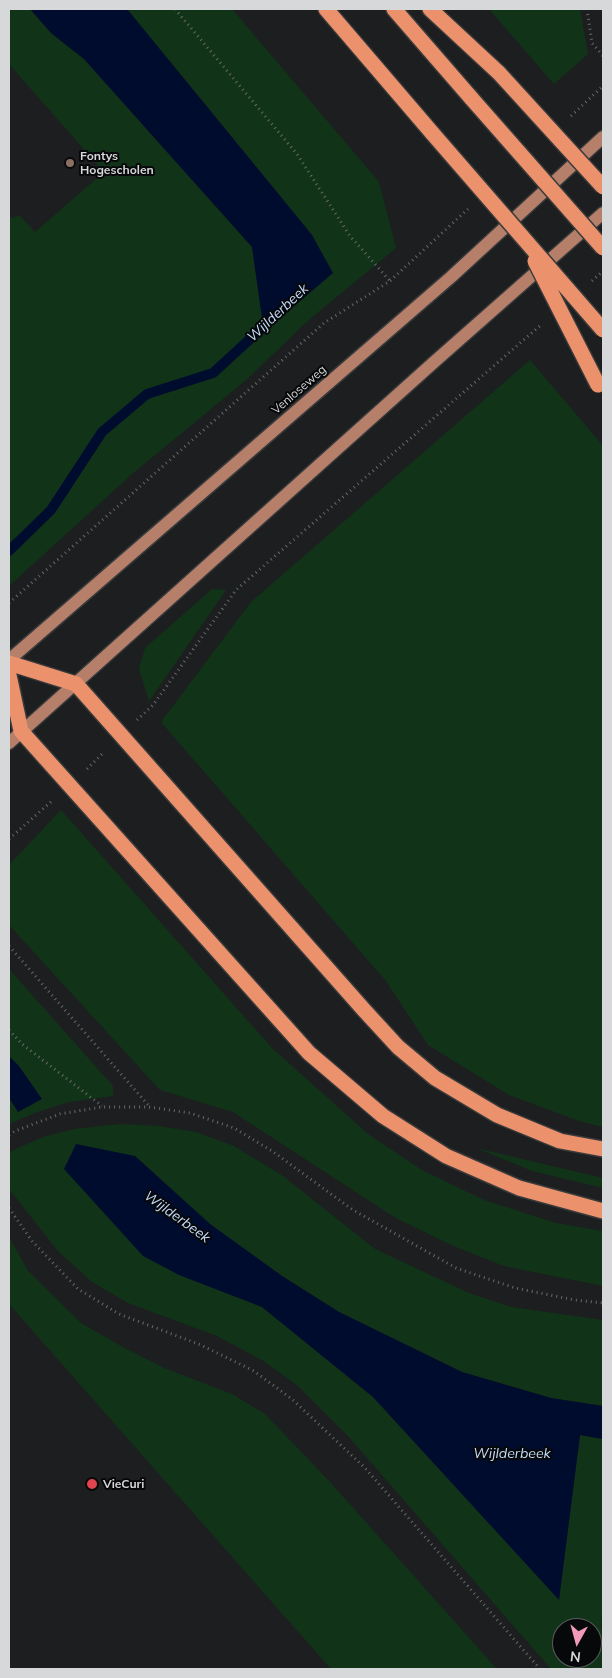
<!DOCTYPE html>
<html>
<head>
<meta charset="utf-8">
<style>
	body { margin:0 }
	#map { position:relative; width:612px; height:1678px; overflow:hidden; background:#1d1e20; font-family:Mulish,sans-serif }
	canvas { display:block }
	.frame { position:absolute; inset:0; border:10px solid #d7d8d9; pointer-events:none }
	.north { position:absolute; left:552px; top:1618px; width:50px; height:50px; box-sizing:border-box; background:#070809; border:1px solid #5a5b5c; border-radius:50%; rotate:187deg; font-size:14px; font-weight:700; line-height:20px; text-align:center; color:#d7d8d9 }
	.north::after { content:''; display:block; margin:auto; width:18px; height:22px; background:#f09ab7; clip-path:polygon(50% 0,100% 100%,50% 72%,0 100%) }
</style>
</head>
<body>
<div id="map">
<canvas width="612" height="1678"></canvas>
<div class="frame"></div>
<div class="north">N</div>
</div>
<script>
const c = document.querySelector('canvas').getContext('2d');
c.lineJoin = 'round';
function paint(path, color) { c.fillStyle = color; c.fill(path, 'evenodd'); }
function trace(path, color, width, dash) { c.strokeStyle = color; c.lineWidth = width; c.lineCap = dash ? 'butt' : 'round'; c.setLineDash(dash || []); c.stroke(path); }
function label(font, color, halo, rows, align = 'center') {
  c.font = font + ' Mulish,sans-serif'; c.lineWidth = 4; c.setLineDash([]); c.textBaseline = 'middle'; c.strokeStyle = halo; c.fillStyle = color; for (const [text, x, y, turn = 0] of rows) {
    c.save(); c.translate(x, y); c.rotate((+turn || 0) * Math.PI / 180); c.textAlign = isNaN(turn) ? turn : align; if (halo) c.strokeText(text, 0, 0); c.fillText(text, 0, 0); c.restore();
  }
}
paint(new Path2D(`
	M 9,9 L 30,9 L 51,33 L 84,59 L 252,247 L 264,332 L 312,235 L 127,9 L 232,9 L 379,182 L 396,248 L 311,318 L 245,381 L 132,474 L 9,586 L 9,218 L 20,216 L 35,232 L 104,172 L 9,64 Z
	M 489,9 L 580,9 L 588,54 L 554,84 Z
	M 530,360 L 603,446 L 603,1127 L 579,1121 L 509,1095 L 428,1045 L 386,981 L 161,722 L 251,602 Z
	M 212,589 L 226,590 L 149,701 L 139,669 L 145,648 Z
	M 61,810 L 272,1048 L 368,1134 L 422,1170 L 484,1200 L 556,1223 L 603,1231 L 603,1286 L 504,1266 L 451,1245 L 394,1217 L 233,1112 L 160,1090 L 9,925 L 9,865 Z
	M 9,969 L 113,1086 L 113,1096 L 69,1102 L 37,1112 L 9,1124 Z
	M 121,1124 L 158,1126 L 196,1132 L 234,1146 L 283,1176 L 375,1249 L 469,1293 L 511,1307 L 603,1320 L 603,1406 L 551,1398 L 462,1372 L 339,1312 L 282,1276 L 210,1224 L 135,1156 L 231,1294 L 262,1307 L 373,1397 L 559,1599 L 580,1435 L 603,1439 L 603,1603 L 601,1628 L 603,1631 L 603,1669 L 551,1669 L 348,1436 L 298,1386 L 262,1360 L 217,1336 L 128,1303 L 92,1282 L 58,1251 L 9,1189 L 9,1152 L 43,1137 L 74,1129 ZM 562,1628 L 592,1628 L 592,1658 L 562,1658 Z
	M 476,1148 L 603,1178 L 603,1188 L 532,1171 Z
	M 9,1237 L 28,1271 L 81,1323 L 123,1347 L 164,1368 L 232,1394 L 265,1414 L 330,1482 L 497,1669 L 331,1669 L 9,1304 Z`), '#113419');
paint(new Path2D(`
	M 30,9 L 127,9 L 312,235 L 333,273 L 264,332 L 252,247 L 84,59 L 51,33 Z
	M 9,1056 L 19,1066 L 42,1099 L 18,1112 L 9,1098 Z
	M 76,1144 L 135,1156 L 210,1224 L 282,1276 L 339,1312 L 462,1372 L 551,1398 L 603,1406 L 603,1439 L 580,1435 L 559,1600 L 373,1397 L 262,1307 L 179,1275 L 143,1256 L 64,1169 Z`), '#000c2e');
trace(new Path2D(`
	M 9,551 L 51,510 L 102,432 L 147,394 L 213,373 L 273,318`), '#000c2e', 10);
const major = new Path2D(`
	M 9,660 L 451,277 L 603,137
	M 9,743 L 433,363 L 603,213`);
const highway = new Path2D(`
	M 326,9 L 433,134
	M 394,9 L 472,99
	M 430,9 L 499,73
	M 9,663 L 76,684 L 364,1010 L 398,1047 L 435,1078 L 497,1115 L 560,1141 L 603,1149
	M 9,675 L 21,731 L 309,1053 L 383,1116 L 446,1156 L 519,1188 L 603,1211`);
trace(major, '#393a3b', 15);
trace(highway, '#393a3b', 18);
trace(new Path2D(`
	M 175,9 L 297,154 L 350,236 L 390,281
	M 587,9 L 592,43 L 603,56
	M 571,116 L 603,86
	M 592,281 L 602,272
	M 9,603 L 324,323 L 390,281 L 468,209
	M 137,720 L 153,705 L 236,590 L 542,324
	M 87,769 L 104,752
	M 9,839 L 53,800
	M 9,946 L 149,1106
	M 9,1030 L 22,1044 L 102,1106
	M 9,1135 L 15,1131 L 60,1114 L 102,1107 L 149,1107 L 190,1113 L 234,1128 L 272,1151 L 353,1210 L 456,1268 L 515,1288 L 575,1300 L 603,1303
	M 9,1208 L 32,1241 L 78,1289 L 119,1314 L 201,1345 L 254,1371 L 293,1400 L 365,1468 L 540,1669`), '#68696a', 3, [1, 4]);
trace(major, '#b57f6a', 12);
trace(highway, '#eb916c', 15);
const highwayBridge = new Path2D(`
	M 499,73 L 603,187
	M 472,99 L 603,248
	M 433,134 L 603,330
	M 535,261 L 598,385`);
trace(highwayBridge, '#393a3b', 18, []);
trace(highwayBridge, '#eb916c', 15);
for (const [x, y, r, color] of [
	[70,163,5,"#8d6e63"],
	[92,1484,6,"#e0444e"]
]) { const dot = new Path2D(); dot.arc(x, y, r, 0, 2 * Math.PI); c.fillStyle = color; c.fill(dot); trace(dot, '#070809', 2); }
label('bold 12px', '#d7d8d9', '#070809', [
	["Fontys",80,156],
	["Hogescholen",80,170],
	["VieCuri",103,1484]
], 'left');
label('12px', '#d7d8d9', '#070809', [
	["Venloseweg",299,390,-41]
]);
label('italic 14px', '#c6dcfc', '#070809', [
	["Wijlderbeek",278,313,-43],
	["Wijlderbeek",177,1217,36],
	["Wijlderbeek",512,1454]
]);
</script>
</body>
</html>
